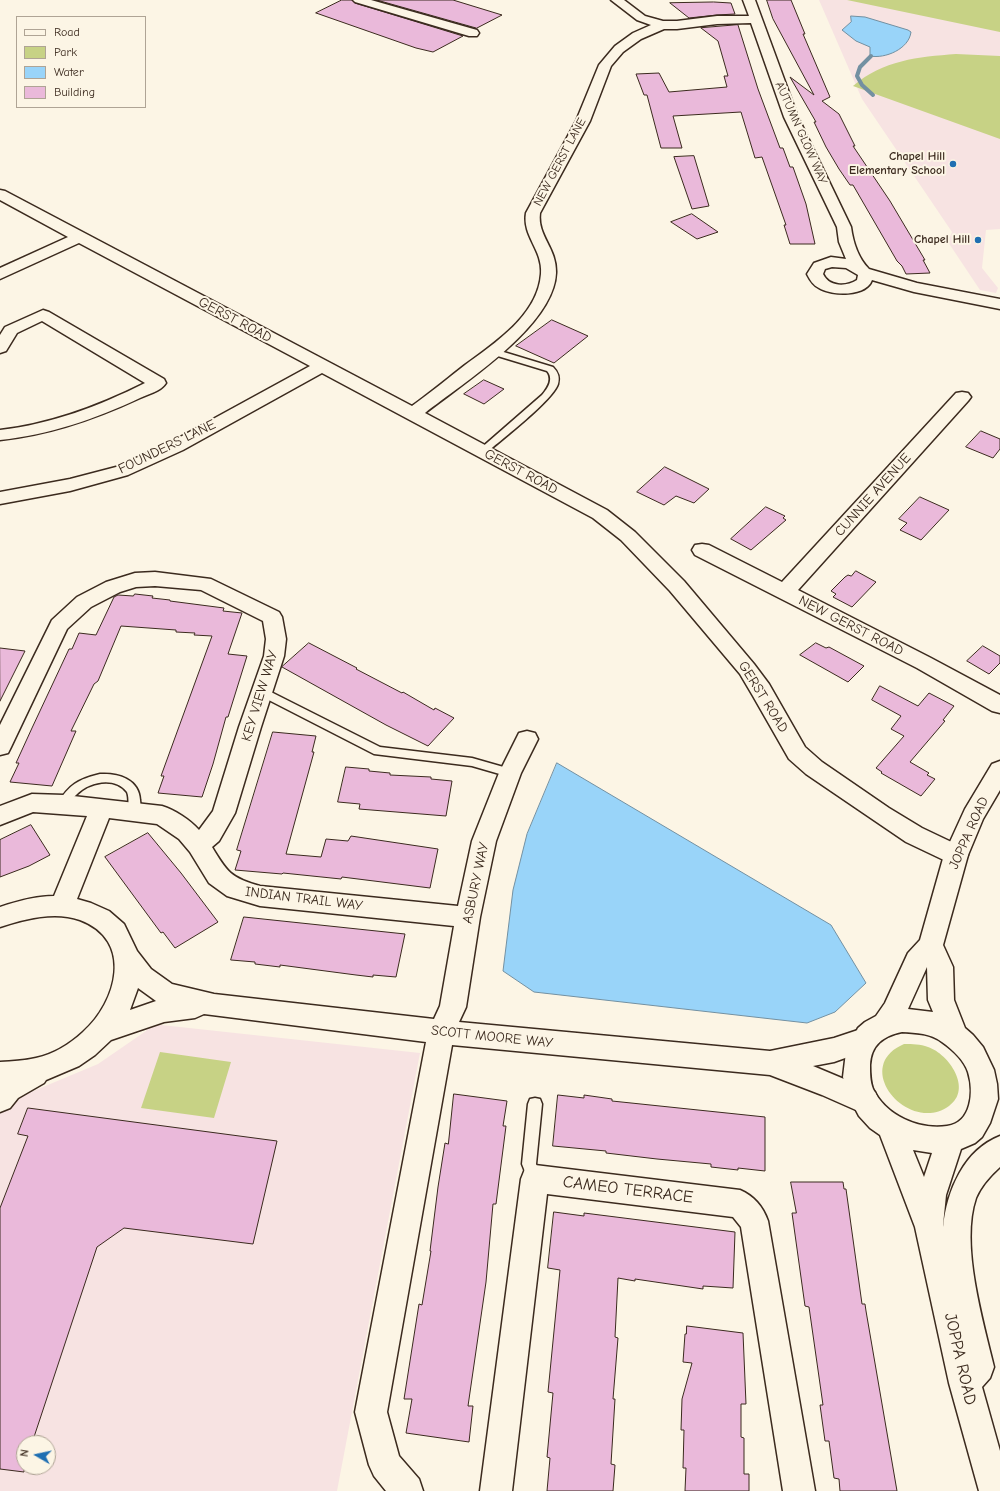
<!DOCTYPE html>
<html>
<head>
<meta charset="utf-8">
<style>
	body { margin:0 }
	#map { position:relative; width:1000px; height:1491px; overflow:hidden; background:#fcf5e5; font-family:"Comic Neue",sans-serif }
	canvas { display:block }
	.legend { position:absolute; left:16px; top:16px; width:130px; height:92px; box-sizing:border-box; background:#fcf5e5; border:1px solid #afa495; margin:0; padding:5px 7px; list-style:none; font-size:12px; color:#3b2a1e }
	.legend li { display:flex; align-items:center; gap:8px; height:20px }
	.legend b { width:20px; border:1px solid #afa495 }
	.north { position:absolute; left:16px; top:1435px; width:40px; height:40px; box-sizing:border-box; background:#fcf5e5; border:1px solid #afa495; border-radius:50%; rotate:279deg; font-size:11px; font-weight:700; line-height:16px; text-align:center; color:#3b2a1e }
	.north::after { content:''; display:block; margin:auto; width:14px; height:18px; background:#1f6fb2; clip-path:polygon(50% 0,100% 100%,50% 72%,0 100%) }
</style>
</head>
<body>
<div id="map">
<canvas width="1000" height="1491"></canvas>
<ul class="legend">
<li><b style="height:5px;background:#fcf5e5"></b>Road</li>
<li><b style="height:11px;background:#c7d285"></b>Park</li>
<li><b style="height:11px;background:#99d4f9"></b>Water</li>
<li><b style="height:11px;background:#eab9da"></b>Building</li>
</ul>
<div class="north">N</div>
</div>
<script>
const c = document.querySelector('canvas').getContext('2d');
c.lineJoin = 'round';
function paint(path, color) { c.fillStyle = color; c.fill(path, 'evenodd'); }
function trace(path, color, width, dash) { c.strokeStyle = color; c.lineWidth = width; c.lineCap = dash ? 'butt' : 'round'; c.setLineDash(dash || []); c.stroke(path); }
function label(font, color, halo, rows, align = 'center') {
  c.font = font + ' "Comic Neue",sans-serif'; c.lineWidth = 4; c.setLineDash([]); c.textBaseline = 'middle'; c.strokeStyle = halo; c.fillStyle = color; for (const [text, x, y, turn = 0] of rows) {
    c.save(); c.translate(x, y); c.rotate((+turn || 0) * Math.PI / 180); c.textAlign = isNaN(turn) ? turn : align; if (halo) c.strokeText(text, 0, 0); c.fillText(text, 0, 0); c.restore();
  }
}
paint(new Path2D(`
	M 819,0 L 1000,0 L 1000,229 L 986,230 L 982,268 L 998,288 L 996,293 L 980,290 L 948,242 L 952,232 L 862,99 Z
	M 152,1024 L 420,1053 L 337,1491 L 0,1491 L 0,1105 L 98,1064 L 146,1031 ZM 24,1443 L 48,1443 L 48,1467 L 24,1467 Z`), '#f7e3e2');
paint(new Path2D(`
	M 847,0 L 1000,0 L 1000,32 Z
	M 956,54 L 1000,56 L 1000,139 L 853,86 C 883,60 918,57 956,54 Z
	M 904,1044 C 913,1044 920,1044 928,1047 C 949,1054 973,1089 949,1106 C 909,1135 850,1067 904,1044 Z
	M 160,1052 L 231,1062 L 214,1118 L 141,1108 Z`), '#c7d285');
const water = new Path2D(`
	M 851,16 L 865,17 L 908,30 L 911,32 C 909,49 885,59 870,56 L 870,47 L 856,41 L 842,30 L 851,22 Z
	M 557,763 L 831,925 L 866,983 L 835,1012 L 807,1023 L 534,992 L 503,971 L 513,890 L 527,834 Z`);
paint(water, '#99d4f9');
trace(water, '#7390a1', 1);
trace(new Path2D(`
	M 871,56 L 860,67 L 857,76 L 862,85 L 873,95`), '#7390a1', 4);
const building = new Path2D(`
	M 342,0 L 352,0 L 355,3 L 463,36 L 433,52 L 416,48 L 316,13 Z
	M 377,0 L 453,0 L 502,15 L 477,28 Z
	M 767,0 L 791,0 L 805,34 L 803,34 L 830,97 L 822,101 L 839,114 L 855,146 L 853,146 L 890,201 L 925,260 L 923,260 L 930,273 L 906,274 L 902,266 L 897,261 L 853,185 L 850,185 L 839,169 L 826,147 L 814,122 L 816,122 L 790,77 L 814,95 L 773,19 Z
	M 714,2 L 731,3 L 735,14 L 717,15 L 689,18 L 670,3 Z
	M 738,25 L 758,89 L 780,148 L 783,148 L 790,167 L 793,167 L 806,204 L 815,244 L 790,244 L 784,225 L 786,225 L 762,157 L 755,158 L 741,112 L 673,116 L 682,148 L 661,148 L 647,95 L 644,95 L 636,74 L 659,73 L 669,92 L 727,87 L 724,76 L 728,76 L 718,41 L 701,28 Z
	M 694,156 L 709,206 L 692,209 L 674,157 Z
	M 692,214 L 718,232 L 697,239 L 671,222 Z
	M 552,320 L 588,336 L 554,363 L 516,346 Z
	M 484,380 L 504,389 L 484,404 L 464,394 Z
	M 981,431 L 1000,439 L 1000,449 L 993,458 L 966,447 Z
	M 665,467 L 709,489 L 694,503 L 676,496 L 664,505 L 637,492 Z
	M 920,497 L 949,510 L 921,540 L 900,530 L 907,523 L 899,519 Z
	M 766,507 L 785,516 L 783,518 L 786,520 L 751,550 L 731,539 Z
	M 856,571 L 876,582 L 852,607 L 833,597 L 836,594 L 831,591 L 845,577 L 848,575 L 851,576 Z
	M 135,594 L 153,596 L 152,598 L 170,600 L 170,601 L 224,608 L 223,611 L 242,613 L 228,654 L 247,656 L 228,717 L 226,717 L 213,764 L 202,797 L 158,793 L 164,776 L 161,776 L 212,636 L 194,635 L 195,633 L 176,632 L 176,630 L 121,626 L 98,681 L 94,684 L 71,731 L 76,731 L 52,786 L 10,782 L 19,763 L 16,763 L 32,728 L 69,649 L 72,649 L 79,633 L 96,635 L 114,597 L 118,595 L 133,596 Z
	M 309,643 L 357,668 L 356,669 L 402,693 L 403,692 L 434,710 L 435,708 L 454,718 L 428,746 L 386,725 L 282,667 Z
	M 816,643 L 826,648 L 829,647 L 864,666 L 848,682 L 800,655 Z
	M 983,646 L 1000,656 L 1000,663 L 989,674 L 967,661 Z
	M 0,648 L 25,651 L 0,701 Z
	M 880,686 L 918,706 L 929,693 L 954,706 L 943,720 L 945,721 L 910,762 L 929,773 L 927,775 L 935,779 L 921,796 L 881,773 L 882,772 L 876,768 L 904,736 L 891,729 L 901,716 L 872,700 Z
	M 273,732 L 316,736 L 312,752 L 314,752 L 286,854 L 321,857 L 326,839 L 348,841 L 351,836 L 438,849 L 430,888 L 342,877 L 341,879 L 283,873 L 282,874 L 235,870 L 241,851 L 237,850 Z
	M 346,767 L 369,769 L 369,771 L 390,773 L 390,775 L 431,777 L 431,779 L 452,781 L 446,816 L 359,809 L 360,804 L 338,802 Z
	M 31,825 L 50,855 L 29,866 L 0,877 L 0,840 Z
	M 148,833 L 181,873 L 218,922 L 175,948 L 163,932 L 161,933 L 105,857 Z
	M 244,917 L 405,934 L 396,977 L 373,975 L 373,977 L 356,975 L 280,965 L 280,967 L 255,964 L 255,962 L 231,960 Z
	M 454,1094 L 507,1101 L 503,1126 L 506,1126 L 496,1204 L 493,1204 L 486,1282 L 468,1406 L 473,1406 L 469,1442 L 406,1433 L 412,1399 L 404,1399 L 419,1304 L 422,1305 L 431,1251 L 430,1251 L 438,1187 L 445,1143 L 448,1144 Z
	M 558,1095 L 584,1098 L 584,1095 L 612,1099 L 612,1101 L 765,1117 L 765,1171 L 738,1168 L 738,1170 L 711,1167 L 711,1164 L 657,1159 L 606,1153 L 606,1151 L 553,1146 Z
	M 28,1108 L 277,1141 L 253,1244 L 124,1228 L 97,1247 L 32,1443 L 24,1443 L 24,1472 L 0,1469 L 0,1208 L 28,1136 L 18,1134 Z
	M 791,1182 L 843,1182 L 844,1189 L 846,1189 L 862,1304 L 865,1304 L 866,1311 L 897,1491 L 840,1491 L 839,1479 L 834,1478 L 829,1441 L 825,1441 L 820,1405 L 823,1405 L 809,1307 L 805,1306 L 792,1213 L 796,1213 Z
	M 554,1212 L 584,1216 L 584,1213 L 735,1232 L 733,1288 L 703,1286 L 703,1289 L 635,1279 L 635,1281 L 618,1278 L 615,1337 L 618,1338 L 613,1399 L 615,1399 L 611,1464 L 615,1465 L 613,1491 L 547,1491 L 550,1458 L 547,1457 L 553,1393 L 548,1392 L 560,1270 L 548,1268 Z
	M 687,1326 L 743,1333 L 746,1404 L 741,1404 L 741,1437 L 744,1438 L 744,1474 L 749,1474 L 749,1491 L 685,1491 L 686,1468 L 683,1468 L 684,1430 L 681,1430 L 682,1399 L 692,1363 L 683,1362 L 685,1334 L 686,1334 Z`);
paint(building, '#eab9da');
trace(building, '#3b2a1e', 1);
const lane = new Path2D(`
	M 491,350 L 497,350 L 553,367 C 558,372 560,377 558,384 C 553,400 501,440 486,453 L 483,454 L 479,451 L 480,449 L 542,395 C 548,388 554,379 547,371 L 491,354 L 490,352 Z
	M 263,688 L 380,747 L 472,758 L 514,770 L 516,773 L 514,776 L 510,777 L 472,766 L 374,754 L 259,695 L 258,692 L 259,689 Z
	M 100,774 C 118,773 139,779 140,800 C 141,805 140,811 138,815 L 134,817 L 130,815 C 127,809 130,799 127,792 C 114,776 89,782 76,795 C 72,798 71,803 69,806 C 66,809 63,808 60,807 L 58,804 C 68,785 79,779 100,774 Z
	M 535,1098 L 540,1099 L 542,1104 L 536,1164 L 542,1179 L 540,1184 L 535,1186 L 530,1184 L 522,1164 L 528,1104 L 530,1099 Z`);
const street = new Path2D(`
	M 353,0 L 371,0 L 477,30 L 479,33 L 477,36 L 469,36 L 355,2 Z
	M 611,0 L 624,0 L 645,16 L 663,21 L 677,21 L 717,16 L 749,16 L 743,0 L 755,0 L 798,117 L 851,227 C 853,242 858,258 869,269 L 917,283 L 1000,299 L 1000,309 L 914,292 L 872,280 C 866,297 832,296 819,288 C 813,285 810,280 807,274 L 814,263 L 831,257 L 846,259 L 839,242 L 837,227 L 784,117 L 751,23 L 717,24 L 677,29 L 664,29 L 641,39 L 623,52 L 611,66 L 590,121 L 540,213 C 537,236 557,248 556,273 C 554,326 463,383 425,413 L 607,510 L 635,532 L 684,581 L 754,664 L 769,684 L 805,747 L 822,762 L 889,808 L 922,828 L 964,848 L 968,855 L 964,862 L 956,865 L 948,862 L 906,842 L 806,774 L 789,759 L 753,696 L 740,674 L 670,591 L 621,540 L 593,518 L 322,373 L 183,450 L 128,475 L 70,491 L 0,504 L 0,492 L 70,479 L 116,467 L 171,442 L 310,366 L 79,243 L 0,279 L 0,268 L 68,237 L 0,200 L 0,190 L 5,191 L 412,406 C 430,393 447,379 465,365 C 495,343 538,315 541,274 C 543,250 522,236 526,213 L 576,121 L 599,65 L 615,46 L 633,33 L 651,25 L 637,20 ZM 832,267 L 846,268 L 858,275 L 857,280 C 846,287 829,287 823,274 L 825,269 Z
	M 43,310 L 49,312 L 164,379 L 166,383 C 161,391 149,394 140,398 C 95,419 50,435 0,440 L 0,430 C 52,424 99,406 145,383 L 42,321 L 17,333 L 6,351 L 0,353 L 0,335 L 5,327 Z
	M 962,392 L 968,393 L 971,397 L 968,401 L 798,590 L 931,658 L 1000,695 L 1000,713 L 992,711 L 917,668 L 695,555 L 692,550 L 695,545 L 702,544 L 709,545 L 782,582 L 956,393 Z
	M 155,572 L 211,579 L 279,612 L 282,617 L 286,639 L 284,656 L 261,727 L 235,813 L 219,841 L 212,847 C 227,872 231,878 260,886 L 458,906 L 472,841 L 499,773 L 519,733 L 527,731 L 535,733 L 538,739 L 521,773 L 496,841 L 480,917 L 466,1007 L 459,1022 L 770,1051 L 834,1038 L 864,1028 L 873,1032 L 877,1040 L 873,1048 L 834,1062 L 813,1066 L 875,1092 L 879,1101 L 875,1110 L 865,1114 L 822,1095 L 770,1075 L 452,1045 L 387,1412 L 399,1456 L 419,1479 L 423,1491 L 386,1491 L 374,1476 L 369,1465 L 355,1412 L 426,1042 L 204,1014 L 195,1018 L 164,1022 L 111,1040 L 95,1055 L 79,1066 L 46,1080 L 44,1083 L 18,1098 L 10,1108 L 0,1112 L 0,1062 C 12,1061 24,1061 36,1058 C 54,1054 70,1044 83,1032 C 117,1002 134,940 80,920 C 54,911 25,919 0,927 L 0,907 C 18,901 35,896 54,896 L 87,816 L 33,812 L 0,825 L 0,806 L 32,794 L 64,795 L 162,806 C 175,810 190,820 199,830 L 213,811 L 239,727 L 264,656 L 266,639 L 263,621 L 201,590 L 155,586 L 136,587 L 120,592 L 91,607 L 67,629 L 11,747 L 8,753 L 0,755 L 0,725 L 52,620 L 77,597 L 106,582 L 135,573 ZM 109,818 L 157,824 L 179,839 L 190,852 L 209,883 L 227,896 L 260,906 L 454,926 L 440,1006 L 434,1019 L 214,994 L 172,984 L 151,969 L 137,951 L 124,924 L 109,911 L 91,903 L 77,899 ZM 138,988 L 156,1001 L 130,1010 Z
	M 535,1165 L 740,1190 C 754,1196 763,1207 768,1221 L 815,1491 L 783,1491 L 741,1227 L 733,1217 L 547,1194 L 512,1491 L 480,1491 L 521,1179 L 525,1169 Z`);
const secondary = new Path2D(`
	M 1000,761 L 1000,790 L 983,819 L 968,855 L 943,945 L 953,967 L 954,1000 L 965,1028 L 973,1035 L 983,1047 L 994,1070 L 997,1084 L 998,1099 L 990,1123 L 982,1137 L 975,1143 L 961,1149 L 946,1195 L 943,1225 L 943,1227 C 947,1190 964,1150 1000,1136 L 1000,1167 C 991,1175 981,1186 976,1198 C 960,1244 983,1321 994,1367 L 990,1378 L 982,1387 L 1000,1451 L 1000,1491 L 979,1491 L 949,1383 L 915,1227 L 880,1135 L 870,1128 L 859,1116 L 847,1093 L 843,1077 L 846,1052 L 858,1028 L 865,1022 L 876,1016 L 885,1003 L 908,953 L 920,940 L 944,855 L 965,809 L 992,764 ZM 927,967 L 928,1000 L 933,1012 L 908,1009 ZM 902,1032 C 917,1033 930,1033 942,1042 C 952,1049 964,1060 968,1072 C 974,1091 972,1123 947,1126 C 919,1130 886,1116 873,1089 C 870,1081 870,1074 870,1065 C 871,1045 883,1036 902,1032 ZM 913,1150 L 932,1153 L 924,1177 Z`);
trace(lane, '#3b2a1e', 3);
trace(street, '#3b2a1e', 3);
trace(secondary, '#3b2a1e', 3);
paint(lane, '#fcf5e5');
paint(street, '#fcf5e5');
paint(secondary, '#fcf5e5');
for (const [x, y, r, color] of [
	[953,164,4,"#1f6fb2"],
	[978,240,4,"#1f6fb2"]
]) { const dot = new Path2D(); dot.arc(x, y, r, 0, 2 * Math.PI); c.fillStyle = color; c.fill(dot); trace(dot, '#fcf5e5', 1.5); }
label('12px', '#3b2a1e', '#fcf5e5', [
	["AUTUMN GLOW WAY",801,133,66],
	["NEW GERST LANE",560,162,-62]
]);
label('bold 12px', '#3b2a1e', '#fcf5e5', [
	["Chapel Hill",945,157],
	["Elementary School",945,171],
	["Chapel Hill",970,240]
], 'right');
label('14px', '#3b2a1e', '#fcf5e5', [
	["GERST ROAD",235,320,28],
	["FOUNDERS LANE",167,447,-26],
	["GERST ROAD",521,472,28],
	["CUNNIE AVENUE",873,495,-48],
	["NEW GERST ROAD",851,626,27],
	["KEY VIEW WAY",260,696,-73],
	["GERST ROAD",763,697,58],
	["JOPPA ROAD",969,833,-66],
	["ASBURY WAY",476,883,-78],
	["INDIAN TRAIL WAY",304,899,7],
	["SCOTT MOORE WAY",492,1037,6]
]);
label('17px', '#3b2a1e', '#fcf5e5', [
	["CAMEO TERRACE",628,1190,7],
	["JOPPA ROAD",960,1359,77]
]);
</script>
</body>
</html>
